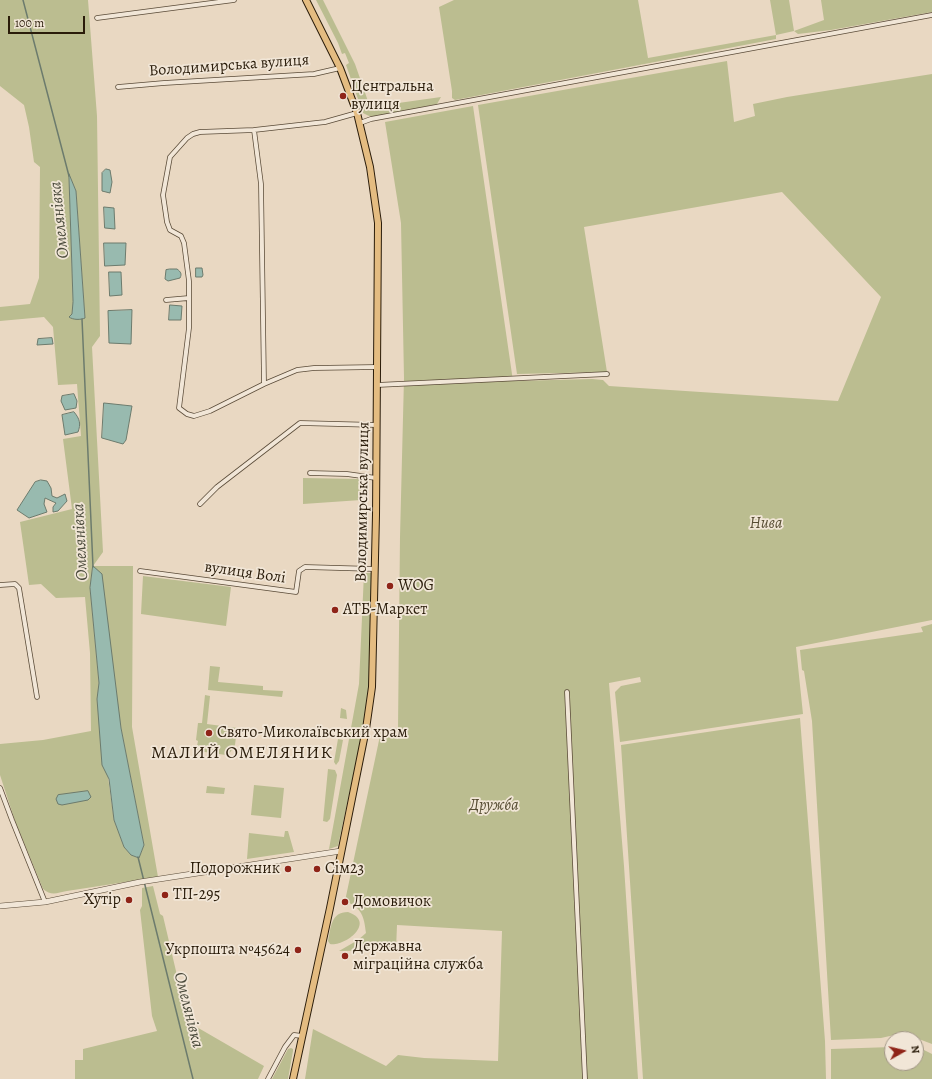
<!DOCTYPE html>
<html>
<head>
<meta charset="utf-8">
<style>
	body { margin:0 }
	#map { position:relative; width:932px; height:1079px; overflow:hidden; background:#e9d8c2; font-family:Alegreya,serif }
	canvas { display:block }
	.north { position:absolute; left:884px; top:1031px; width:40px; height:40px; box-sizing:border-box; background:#f1e6d7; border:1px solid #a19585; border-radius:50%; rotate:82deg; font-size:11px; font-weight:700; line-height:16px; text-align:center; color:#2a1c0a }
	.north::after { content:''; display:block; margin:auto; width:14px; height:18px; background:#8f2418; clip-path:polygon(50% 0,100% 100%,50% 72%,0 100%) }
	.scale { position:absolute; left:8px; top:16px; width:77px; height:18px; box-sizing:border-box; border:2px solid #2a1c0a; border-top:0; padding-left:5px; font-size:12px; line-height:14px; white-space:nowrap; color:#2a1c0a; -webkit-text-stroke:3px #f1e6d7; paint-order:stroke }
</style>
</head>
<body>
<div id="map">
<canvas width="932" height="1079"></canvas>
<div class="north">N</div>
<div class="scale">100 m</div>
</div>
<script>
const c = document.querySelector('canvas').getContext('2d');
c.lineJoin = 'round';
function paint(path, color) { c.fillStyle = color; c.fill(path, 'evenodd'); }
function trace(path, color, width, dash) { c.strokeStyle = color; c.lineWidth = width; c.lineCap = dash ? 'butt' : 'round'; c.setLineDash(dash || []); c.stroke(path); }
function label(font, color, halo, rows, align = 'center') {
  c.font = font + ' Alegreya,serif'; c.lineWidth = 3.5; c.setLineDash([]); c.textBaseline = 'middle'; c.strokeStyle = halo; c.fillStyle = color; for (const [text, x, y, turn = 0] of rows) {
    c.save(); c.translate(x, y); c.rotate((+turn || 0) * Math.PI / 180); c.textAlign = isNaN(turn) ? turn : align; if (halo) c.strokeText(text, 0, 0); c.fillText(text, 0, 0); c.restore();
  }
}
paint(new Path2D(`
	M 0,0 L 88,0 L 97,116 L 100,336 L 92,347 L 103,552 L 93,566 L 133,566 L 132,727 L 158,877 L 67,891 C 57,893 51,896 43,889 L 15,821 L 0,775 L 0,744 L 43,740 L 91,731 L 90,653 L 85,597 L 56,598 L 41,584 L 29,585 L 20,522 L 72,509 L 63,439 L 81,436 L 77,384 L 58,385 L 53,327 L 44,317 L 0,321 L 0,307 L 30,304 L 39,278 L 40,167 L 34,162 L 29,127 L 24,105 L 0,86 ZM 69,175 L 76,191 L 85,318 L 69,317 L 72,314 L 73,302 ZM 93,566 L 121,728 L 144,845 L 139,858 L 131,855 L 124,847 L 114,820 L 97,699 L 99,683 L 90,588 Z
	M 316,0 L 323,0 L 355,64 L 370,107 L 441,97 L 437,104 L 376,117 L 369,116 L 363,113 L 346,65 L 349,63 L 345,53 L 342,54 L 338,43 Z
	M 454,0 L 638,0 L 648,58 L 776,35 L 770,0 L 789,0 L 794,31 L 824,20 L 821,0 L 932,0 L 932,12 L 831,30 L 798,34 L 794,31 L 776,35 L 776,39 L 455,100 L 452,98 L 452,91 L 439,7 Z
	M 727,61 L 734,122 L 755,116 L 753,104 L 787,97 L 932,74 L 932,620 L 796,647 L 803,714 L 620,742 L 615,692 L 621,686 L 641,682 L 640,677 L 609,683 L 624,866 L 638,1079 L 305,1079 L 313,1029 L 386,1066 L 398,1055 L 424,1058 L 498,1061 L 502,931 L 397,925 L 396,950 L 339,951 L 358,940 L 366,933 C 364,916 362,908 345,901 L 381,731 L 398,728 L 400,537 L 404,378 L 401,223 L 385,122 L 473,106 L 513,381 L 592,379 L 603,380 L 609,386 L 838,401 L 881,297 L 782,192 L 584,227 L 607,372 L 517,374 L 478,105 Z
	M 303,478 L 361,479 L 361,500 L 303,504 Z
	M 364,573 L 372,573 L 369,687 L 361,738 L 338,846 L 329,849 L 359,684 Z
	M 143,576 L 231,587 L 226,626 L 141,614 Z
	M 932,624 L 932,1044 L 903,1033 L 881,1038 L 831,1040 L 812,721 L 804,671 L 802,670 L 800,650 L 923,632 L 921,627 Z
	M 210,666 L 220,667 L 218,682 L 263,686 L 263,690 L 283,691 L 282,697 L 208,690 Z
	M 205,695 L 210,696 L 207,724 L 237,728 L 235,745 L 229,754 L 226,755 L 198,751 L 195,749 L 195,746 L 197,746 L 198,741 L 196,740 L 198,723 L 202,723 Z
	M 341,708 L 346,710 L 347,719 L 340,718 Z
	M 800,718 L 825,1041 L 826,1079 L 643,1079 L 621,745 Z
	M 338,739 L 343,740 L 339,761 L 336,765 L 334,762 Z
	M 328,769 L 335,770 L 337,775 L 330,819 L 327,822 L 323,821 Z
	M 254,785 L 284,788 L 281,818 L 251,815 Z
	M 207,786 L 225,788 L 224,794 L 206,793 Z
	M 285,831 L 288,831 L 294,852 L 247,859 L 249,833 L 284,837 Z
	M 153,886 L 160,914 L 163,916 L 188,1022 L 264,1066 L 258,1079 L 75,1079 L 75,1060 L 83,1060 L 83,1049 L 157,1031 L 152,1016 L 140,910 L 142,906 L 142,888 Z
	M 348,912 C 377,922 345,947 330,944 L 328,941 C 331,927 331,912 348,912 Z
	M 916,1046 L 932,1054 L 932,1079 L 831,1079 L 831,1049 L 892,1047 L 892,1063 L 916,1063 Z
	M 291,1048 L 293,1049 L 293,1051 L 288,1079 L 272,1079 L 288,1049 Z`), '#bbbd90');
const water = new Path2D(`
	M 106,169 L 110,170 L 112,182 L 110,193 L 102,191 L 102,173 Z
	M 69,174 L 76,191 L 85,318 C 81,320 73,320 69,317 L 72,314 L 73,302 Z
	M 104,207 L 114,208 L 115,229 L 105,228 Z
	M 104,243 L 126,243 L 125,265 L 105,266 Z
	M 196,268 L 202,268 L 203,275 L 202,277 L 196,277 Z
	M 170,269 L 177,269 C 181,272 182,274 180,278 L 168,281 L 165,279 L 166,270 Z
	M 109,272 L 121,272 L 122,295 L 110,296 Z
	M 170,305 L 182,306 L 181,320 L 169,320 Z
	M 132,310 L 131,344 L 109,343 L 108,311 Z
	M 52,338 L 53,344 L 37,345 L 38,339 Z
	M 74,394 L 77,401 L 76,408 L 65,410 L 61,401 L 62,396 Z
	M 104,403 L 132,406 L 126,440 L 123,444 L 102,438 Z
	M 74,412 C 80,419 81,424 78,432 L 65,435 L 62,415 Z
	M 41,480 L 47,481 L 51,488 L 52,496 L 57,498 L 65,494 L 67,501 L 58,511 L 53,512 L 53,507 L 56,503 L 45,498 L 44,504 L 47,512 L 29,518 L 17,510 L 35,482 Z
	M 93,566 L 102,574 L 121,728 L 144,845 L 139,858 L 131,855 L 124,847 L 114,820 L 109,779 L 102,765 L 97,699 L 99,683 L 90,588 Z
	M 88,791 L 91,797 L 88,800 L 62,805 L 58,804 L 56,799 L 58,795 Z`);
paint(water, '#98baaf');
trace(water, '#6c7b6d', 1);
trace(new Path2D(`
	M 23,0 L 69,176
	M 82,319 L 93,567
	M 138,857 L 193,1079`), '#6c7b6d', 1.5);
const minor = new Path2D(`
	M 97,18 L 234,0
	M 118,87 L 164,83 L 314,74 L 340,68
	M 360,123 L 371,119 L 932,15
	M 254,130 L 200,132 L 193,134 L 187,138 L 170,157 L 163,195 L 167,222 L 170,230 L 181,236 L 184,243 L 189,281 L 189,328 L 179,408 L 187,414 L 194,416 L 210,411 L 264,384 L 297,370 L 314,368 L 377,367
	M 166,300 L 189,298
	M 264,384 L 261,184 L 254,130 L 325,122 L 357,113
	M 377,385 L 607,374
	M 310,473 L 347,474 L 376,478
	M 200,504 L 217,487 L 300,423 L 377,425
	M 140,571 L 296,592 L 299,571 L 305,567 L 375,569
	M 0,585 L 15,584 L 19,588 L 37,697
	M 567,692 L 585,1079
	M 0,788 L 12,820 L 45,902
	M 268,1079 L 285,1047 L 294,1035 L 302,1036`);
const tertiary = new Path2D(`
	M 0,906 L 45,902 L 140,882 L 341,851`);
const primary = new Path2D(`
	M 293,1079 L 330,908 L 366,729 L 372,687 L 376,515 L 378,223 L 370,167 L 357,113 L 340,68 L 306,0`);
trace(minor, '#5a4b38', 5.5);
trace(tertiary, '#5a4b38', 6);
trace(primary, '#2a1c0a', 8);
trace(minor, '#f1e6d7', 4);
trace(tertiary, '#f1e6d7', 5);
trace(primary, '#e4bc81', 6);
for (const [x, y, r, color] of [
	[343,96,4,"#8f2418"],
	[390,586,4,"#8f2418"],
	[335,610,4,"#8f2418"],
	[209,733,4,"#8f2418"],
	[288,869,4,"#8f2418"],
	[317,869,4,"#8f2418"],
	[165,895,4,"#8f2418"],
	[129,900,4,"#8f2418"],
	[345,902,4,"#8f2418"],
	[298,950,4,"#8f2418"],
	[345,956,4,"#8f2418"]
]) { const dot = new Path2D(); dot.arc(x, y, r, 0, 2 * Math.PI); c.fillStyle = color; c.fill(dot); trace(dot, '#f1e6d7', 1.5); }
label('16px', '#2a1c0a', '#f1e6d7', [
	["Володимирська вулиця",229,66,-4],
	["Володимирська вулиця",363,502,-89],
	["вулиця Волі",245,573,8]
]);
label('16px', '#2a1c0a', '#f1e6d7', [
	["Центральна",351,87],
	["вулиця",351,105],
	["WOG",398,586],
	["АТБ-Маркет",343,610],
	["Свято-Миколаївський храм",217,733],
	["Подорожник",280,869,"right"],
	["Сім23",325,869],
	["ТП-295",173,895],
	["Хутір",121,900,"right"],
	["Домовичок",353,902],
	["Державна",353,947],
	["міграційна служба",353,965],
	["Укрпошта №45624",290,950,"right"]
], 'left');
label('italic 16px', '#564c32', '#f1e6d7', [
	["Нива",766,524],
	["Дружба",494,806]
]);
label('italic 17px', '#4b4b3c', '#f1e6d7', [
	["Омелянівка",60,220,-96],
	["Омелянівка",81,542,-93],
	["Омелянівка",188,1010,76]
]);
c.letterSpacing = '1px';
label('18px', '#2a1c0a', '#f1e6d7', [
	["МАЛИЙ ОМЕЛЯНИК",242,754]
]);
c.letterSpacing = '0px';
</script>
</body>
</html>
